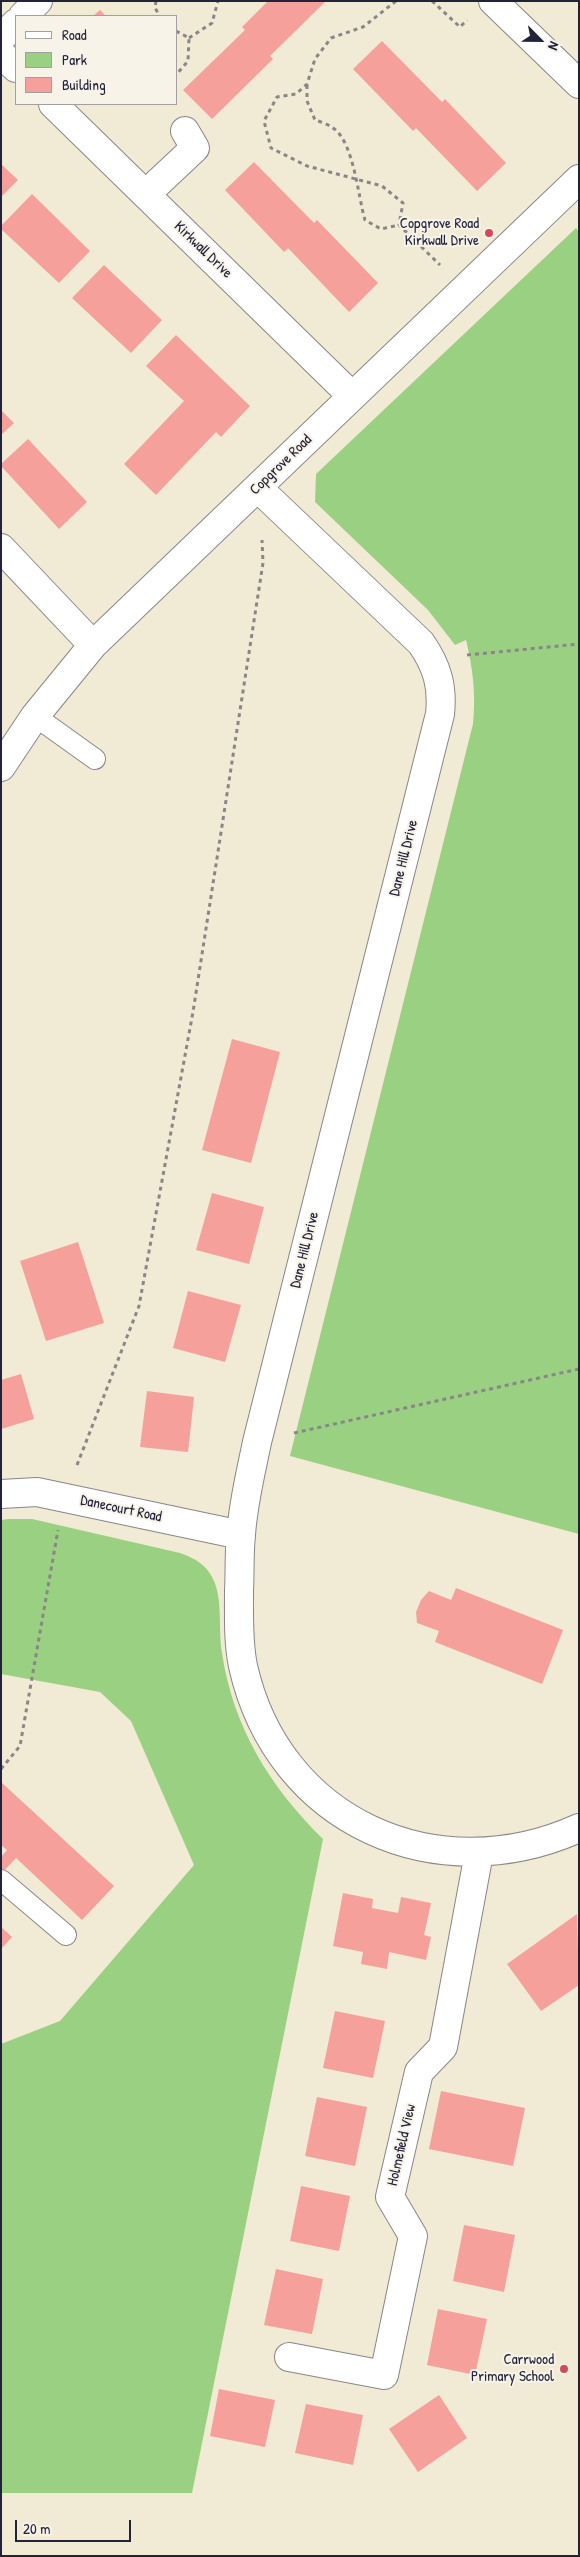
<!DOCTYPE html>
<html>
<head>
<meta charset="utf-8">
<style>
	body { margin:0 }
	#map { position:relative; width:580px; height:2557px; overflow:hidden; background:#f1ead4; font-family:"Patrick Hand",sans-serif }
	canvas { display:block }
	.frame { position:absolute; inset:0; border:2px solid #22223b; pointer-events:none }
	.legend { position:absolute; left:15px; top:15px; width:162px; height:90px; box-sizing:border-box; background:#f7f3e8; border:1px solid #a29fa3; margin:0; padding:6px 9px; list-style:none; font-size:15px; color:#22223b }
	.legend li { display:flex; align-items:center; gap:10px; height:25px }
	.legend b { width:25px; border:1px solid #a29fa3 }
	.north { position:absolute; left:515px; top:15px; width:50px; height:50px; -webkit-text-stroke:4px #f7f3e8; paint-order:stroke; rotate:113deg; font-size:14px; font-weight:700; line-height:20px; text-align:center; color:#22223b }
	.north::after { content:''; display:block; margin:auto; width:18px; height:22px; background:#22223b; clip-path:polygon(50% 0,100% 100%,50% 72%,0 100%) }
	.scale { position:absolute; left:15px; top:2520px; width:116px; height:22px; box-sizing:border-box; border:2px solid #22223b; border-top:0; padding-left:6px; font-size:15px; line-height:18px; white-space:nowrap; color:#22223b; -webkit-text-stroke:4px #f7f3e8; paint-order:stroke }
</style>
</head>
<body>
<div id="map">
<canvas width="580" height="2557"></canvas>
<div class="frame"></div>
<ul class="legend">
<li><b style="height:6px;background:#fff"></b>Road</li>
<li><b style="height:14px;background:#9ad082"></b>Park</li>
<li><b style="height:14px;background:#f6a09c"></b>Building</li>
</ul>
<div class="north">N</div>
<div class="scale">20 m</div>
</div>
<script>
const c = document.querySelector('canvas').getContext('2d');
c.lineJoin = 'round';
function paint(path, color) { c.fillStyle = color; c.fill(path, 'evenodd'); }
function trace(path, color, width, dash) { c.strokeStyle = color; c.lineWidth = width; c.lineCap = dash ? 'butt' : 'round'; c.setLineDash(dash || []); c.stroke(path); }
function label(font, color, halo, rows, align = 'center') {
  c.font = font + ' "Patrick Hand",sans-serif'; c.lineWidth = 4; c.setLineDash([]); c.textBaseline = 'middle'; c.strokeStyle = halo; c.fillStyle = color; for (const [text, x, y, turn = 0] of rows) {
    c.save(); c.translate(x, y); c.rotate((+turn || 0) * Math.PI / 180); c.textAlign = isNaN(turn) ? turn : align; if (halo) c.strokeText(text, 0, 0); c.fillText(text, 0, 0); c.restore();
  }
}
paint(new Path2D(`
	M 576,228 L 579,232 L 579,1534 L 290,1456 L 473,724 C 476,694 473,669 466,640 L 455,645 L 428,610 L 315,502 L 316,474 Z
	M 9,1519 L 32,1519 L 180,1553 C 195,1558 208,1566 214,1581 C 223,1602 218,1630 222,1653 C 233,1727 270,1787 323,1839 L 192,2493 L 1,2493 L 1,2044 L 60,2021 L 194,1865 L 131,1721 L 100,1692 L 1,1674 L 1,1520 Z`), '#9ad082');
paint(new Path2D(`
	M 268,1 L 326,1 L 270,56 L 273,59 L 212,119 L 183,90 L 245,30 L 242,27 Z
	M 100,10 L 106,16 L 93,16 Z
	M 382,41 L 442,102 L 445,99 L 506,163 L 477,191 L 416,128 L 413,131 L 353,69 Z
	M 254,162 L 314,223 L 317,220 L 378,283 L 349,312 L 288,248 L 284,252 L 225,190 Z
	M 1,164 L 18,180 L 1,197 Z
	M 32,194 L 90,251 L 59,283 L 1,229 L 1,226 Z
	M 104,265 L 162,320 L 131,353 L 72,298 Z
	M 176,335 L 250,406 L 221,437 L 216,432 L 156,495 L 124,464 L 184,401 L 146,366 Z
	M 1,410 L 14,423 L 1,435 Z
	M 28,439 L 87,502 L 59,529 L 1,466 L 1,464 Z
	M 232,1039 L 280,1052 L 251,1163 L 202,1150 Z
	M 212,1193 L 264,1207 L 249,1264 L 196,1250 Z
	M 78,1242 L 104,1323 L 46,1341 L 20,1261 Z
	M 188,1291 L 241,1305 L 225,1362 L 173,1348 Z
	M 21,1374 L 34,1419 L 1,1429 L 1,1380 Z
	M 147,1391 L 194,1397 L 188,1452 L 140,1447 Z
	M 456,1588 L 563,1630 L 542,1684 L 435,1642 L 439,1631 L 417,1623 L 416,1612 L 421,1600 L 429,1591 L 451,1600 Z
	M 1,1782 L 114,1886 L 82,1920 L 16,1858 L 1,1874 L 1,1857 L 7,1850 L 1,1845 Z
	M 343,1893 L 373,1899 L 372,1908 L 398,1913 L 401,1897 L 431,1903 L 424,1935 L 431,1937 L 426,1960 L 389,1952 L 387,1969 L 361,1964 L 363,1952 L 333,1946 Z
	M 577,1914 L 579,1985 L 541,2011 L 507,1964 Z
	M 1,1927 L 12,1937 L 1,1949 Z
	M 335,2011 L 385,2021 L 373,2078 L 323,2068 Z
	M 441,2091 L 525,2108 L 513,2166 L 429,2149 Z
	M 317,2097 L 367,2107 L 355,2166 L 305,2156 Z
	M 301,2186 L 350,2196 L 339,2251 L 290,2241 Z
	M 464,2225 L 515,2235 L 504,2292 L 453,2281 Z
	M 276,2269 L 323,2279 L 312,2334 L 264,2325 Z
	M 438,2309 L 487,2319 L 475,2375 L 427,2365 Z
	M 219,2389 L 275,2400 L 265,2447 L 210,2436 Z
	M 439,2395 L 467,2438 L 418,2472 L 389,2429 Z
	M 306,2404 L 363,2415 L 353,2465 L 295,2453 Z`), '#f6a09c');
const service = new Path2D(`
	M 35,716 L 95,759
	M 1,1880 L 66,1935`);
const minor = new Path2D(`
	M 23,16 L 38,1
	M 1,38 L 16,23
	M 1,54 L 16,68
	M 53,104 L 352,396
	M 146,194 L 195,148 L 185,131
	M 258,488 L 421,643 C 437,666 443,686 440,714 L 257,1442 C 251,1472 243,1503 241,1535 C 239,1553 240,1572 239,1591 C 239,1616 238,1642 243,1666 C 278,1823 437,1892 579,1828
	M 1,548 L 93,645
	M 1,767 L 35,716 L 93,645 L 579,179
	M 1,1494 L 37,1492 L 241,1535
	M 289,2357 L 384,2375 L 413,2236 L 390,2197 L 419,2072 L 443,2047 L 479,1853`);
const tertiary = new Path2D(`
	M 493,1 L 579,84`);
trace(service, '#8a8688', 22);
trace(minor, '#8a8688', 30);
trace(tertiary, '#8a8688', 30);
trace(new Path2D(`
	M 156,1 L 155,8 L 160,16
	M 396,1 L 363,27 L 331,38 L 315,59 L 307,84 L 296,94 L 277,97 L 264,121 L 271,148 L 307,166 L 382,186 L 403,203 L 399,225 L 440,265
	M 432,1 L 460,27 L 467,20
	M 176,31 L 189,38 L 188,61 L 176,75
	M 189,38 L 212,23 L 218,1
	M 307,85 L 307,101 L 315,120 C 321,122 328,124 333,128 C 354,142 358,197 365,220 L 381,229 L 399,225
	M 467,655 L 579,644
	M 294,1433 L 579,1369
	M 77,1465 L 139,1306 L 193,1012 L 263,563 L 262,540
	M 1,1769 L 20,1746 L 58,1530`), '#8a8688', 3, [4, 4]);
trace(service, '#fff', 20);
trace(minor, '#fff', 28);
trace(tertiary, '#fff', 28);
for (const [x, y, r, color] of [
	[489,233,5,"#d1495b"],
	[564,2369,5,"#d1495b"]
]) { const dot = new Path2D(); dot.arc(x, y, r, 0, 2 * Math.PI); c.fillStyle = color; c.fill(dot); trace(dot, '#f7f3e8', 2); }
label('15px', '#22223b', '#f7f3e8', [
	["Copgrove Road",479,224],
	["Kirkwall Drive",479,241],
	["Carrwood",554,2360],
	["Primary School",554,2377]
], 'right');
label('15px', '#22223b', '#f7f3e8', [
	["Kirkwall Drive",203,250,44],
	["Copgrove Road",281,465,-44],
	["Dane Hill Drive",404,858,-76],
	["Dane Hill Drive",305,1250,-76],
	["Danecourt Road",121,1509,12],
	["Holmefield View",402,2145,-77]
]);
</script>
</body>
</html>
